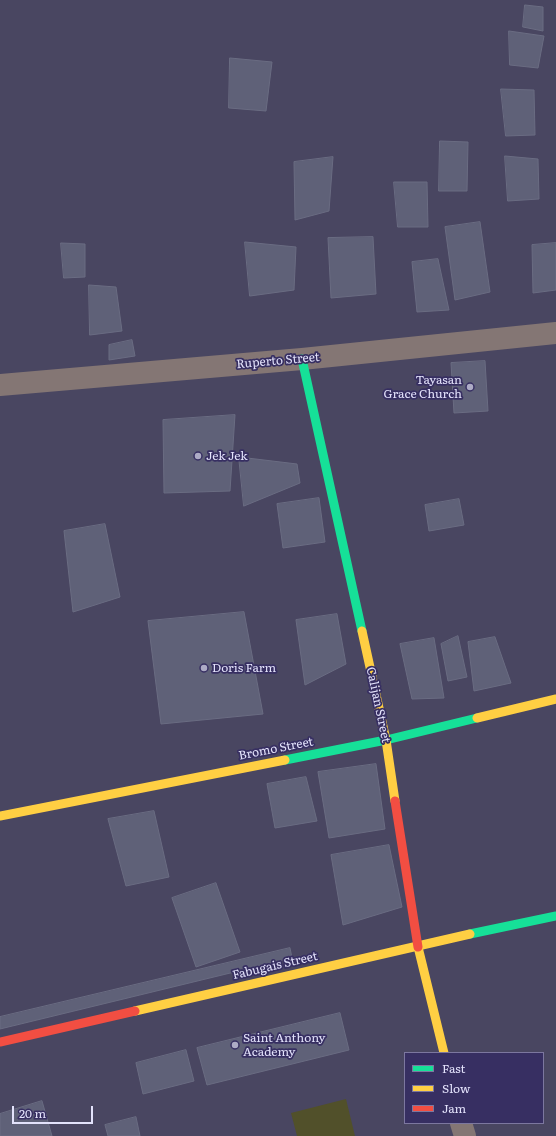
<!DOCTYPE html>
<html>
<head>
<meta charset="utf-8">
<style>
	body { margin:0 }
	#map { position:relative; width:556px; height:1136px; overflow:hidden; background:#494661; font-family:Literata,serif }
	canvas { display:block }
	.legend { position:absolute; left:404px; top:1052px; width:140px; height:72px; box-sizing:border-box; background:#372f62; border:1px solid #7c779f; margin:0; padding:5px 7px; list-style:none; font-size:12px; color:#e3e2fb }
	.legend li { display:flex; align-items:center; gap:8px; height:20px }
	.legend b { width:20px; border:1px solid #7c779f }
	.scale { position:absolute; left:12px; top:1106px; width:81px; height:18px; box-sizing:border-box; border:2px solid #e3e2fb; border-top:0; padding-left:5px; font-size:12px; line-height:14px; white-space:nowrap; color:#e3e2fb; -webkit-text-stroke:3px #372f62; paint-order:stroke }
</style>
</head>
<body>
<div id="map">
<canvas width="556" height="1136"></canvas>
<ul class="legend">
<li><b style="height:5px;background:#16e098"></b>Fast</li>
<li><b style="height:5px;background:#ffcf43"></b>Slow</li>
<li><b style="height:5px;background:#f24e42"></b>Jam</li>
</ul>
<div class="scale">20 m</div>
</div>
<script>
const c = document.querySelector('canvas').getContext('2d');
c.lineJoin = 'round';
function paint(path, color) { c.fillStyle = color; c.fill(path, 'evenodd'); }
function trace(path, color, width, dash) { c.strokeStyle = color; c.lineWidth = width; c.lineCap = dash ? 'butt' : 'round'; c.setLineDash(dash || []); c.stroke(path); }
function label(font, color, halo, rows, align = 'center') {
  c.font = font + ' Literata,serif'; c.lineWidth = 3.5; c.setLineDash([]); c.textBaseline = 'middle'; c.strokeStyle = halo; c.fillStyle = color; for (const [text, x, y, turn = 0] of rows) {
    c.save(); c.translate(x, y); c.rotate((+turn || 0) * Math.PI / 180); c.textAlign = isNaN(turn) ? turn : align; if (halo) c.strokeText(text, 0, 0); c.fillText(text, 0, 0); c.restore();
  }
}
paint(new Path2D(`
	M 346,1099 L 355,1136 L 297,1136 L 291,1113 Z`), '#51502a');
const building = new Path2D(`
	M 525,5 L 543,7 L 543,31 L 523,27 Z
	M 509,31 L 544,36 L 538,68 L 510,65 Z
	M 230,58 L 272,62 L 266,111 L 229,108 Z
	M 501,89 L 534,90 L 535,135 L 506,136 Z
	M 440,141 L 468,142 L 467,191 L 439,191 Z
	M 505,156 L 538,159 L 539,199 L 508,201 Z
	M 333,157 L 329,211 L 295,220 L 294,162 Z
	M 394,182 L 427,182 L 428,227 L 398,227 Z
	M 480,222 L 490,292 L 455,300 L 445,227 Z
	M 373,237 L 376,294 L 331,298 L 328,238 Z
	M 245,242 L 296,247 L 294,290 L 250,296 Z
	M 61,243 L 85,244 L 85,277 L 64,278 Z
	M 556,243 L 556,290 L 533,293 L 532,245 Z
	M 438,259 L 449,310 L 417,312 L 412,262 Z
	M 89,285 L 116,287 L 122,331 L 90,335 Z
	M 132,340 L 135,356 L 109,360 L 109,345 Z
	M 485,361 L 488,411 L 454,413 L 451,363 Z
	M 235,415 L 230,491 L 164,493 L 163,420 Z
	M 239,457 L 297,464 L 300,483 L 244,506 Z
	M 319,498 L 325,542 L 283,548 L 277,504 Z
	M 459,499 L 464,525 L 429,531 L 425,505 Z
	M 105,524 L 120,597 L 73,612 L 64,531 Z
	M 244,612 L 263,714 L 161,724 L 148,621 Z
	M 337,614 L 346,664 L 305,685 L 296,620 Z
	M 458,636 L 467,677 L 448,681 L 441,644 Z
	M 495,637 L 511,683 L 474,691 L 468,642 Z
	M 434,638 L 444,698 L 412,699 L 400,644 Z
	M 376,764 L 385,829 L 329,838 L 318,772 Z
	M 306,777 L 317,821 L 275,828 L 267,784 Z
	M 154,811 L 169,877 L 126,886 L 108,819 Z
	M 389,845 L 402,907 L 343,925 L 331,855 Z
	M 216,883 L 240,952 L 196,967 L 172,898 Z
	M 290,948 L 292,958 L 0,1029 L 0,1017 Z
	M 340,1013 L 349,1050 L 207,1085 L 197,1048 Z
	M 186,1050 L 194,1081 L 143,1094 L 136,1063 Z
	M 42,1101 L 52,1136 L 0,1136 L 0,1114 Z
	M 136,1117 L 140,1136 L 108,1136 L 105,1125 Z`);
paint(building, '#5f6178');
trace(building, '#6a6c82', 1);
trace(new Path2D(`
	M 0,385 L 302,359 L 556,333
	M 461,1123 L 465,1136`), '#847674', 22);
trace(new Path2D(`
	M 302,359 L 362,631
	M 285,760 L 386,740 L 477,718
	M 470,934 L 556,916`), '#16e098', 9);
trace(new Path2D(`
	M 362,631 L 386,740 L 395,801
	M 477,718 L 556,699
	M 0,816 L 285,760
	M 418,947 L 444,1053
	M 135,1011 L 470,934`), '#ffcf43', 9);
trace(new Path2D(`
	M 395,801 L 418,947
	M 0,1042 L 135,1011`), '#f24e42', 9);
for (const [x, y, r, color] of [
	[470,387,4,"#adabc5"],
	[198,456,4,"#adabc5"],
	[204,668,4,"#adabc5"],
	[235,1045,4,"#adabc5"]
]) { const dot = new Path2D(); dot.arc(x, y, r, 0, 2 * Math.PI); c.fillStyle = color; c.fill(dot); trace(dot, '#372f62', 1.5); }
label('12px', '#e3e2fb', '#372f62', [
	["Ruperto Street",278,361,-5],
	["Calijan Street",378,705,78],
	["Bromo Street",276,749,-11],
	["Fabugais Street",275,966,-13]
]);
label('12px', '#e3e2fb', '#372f62', [
	["Tayasan",462,380,"right"],
	["Grace Church",462,394,"right"],
	["Jek Jek",206,456],
	["Doris Farm",212,668],
	["Saint Anthony",243,1038],
	["Academy",243,1052]
], 'left');
</script>
</body>
</html>
